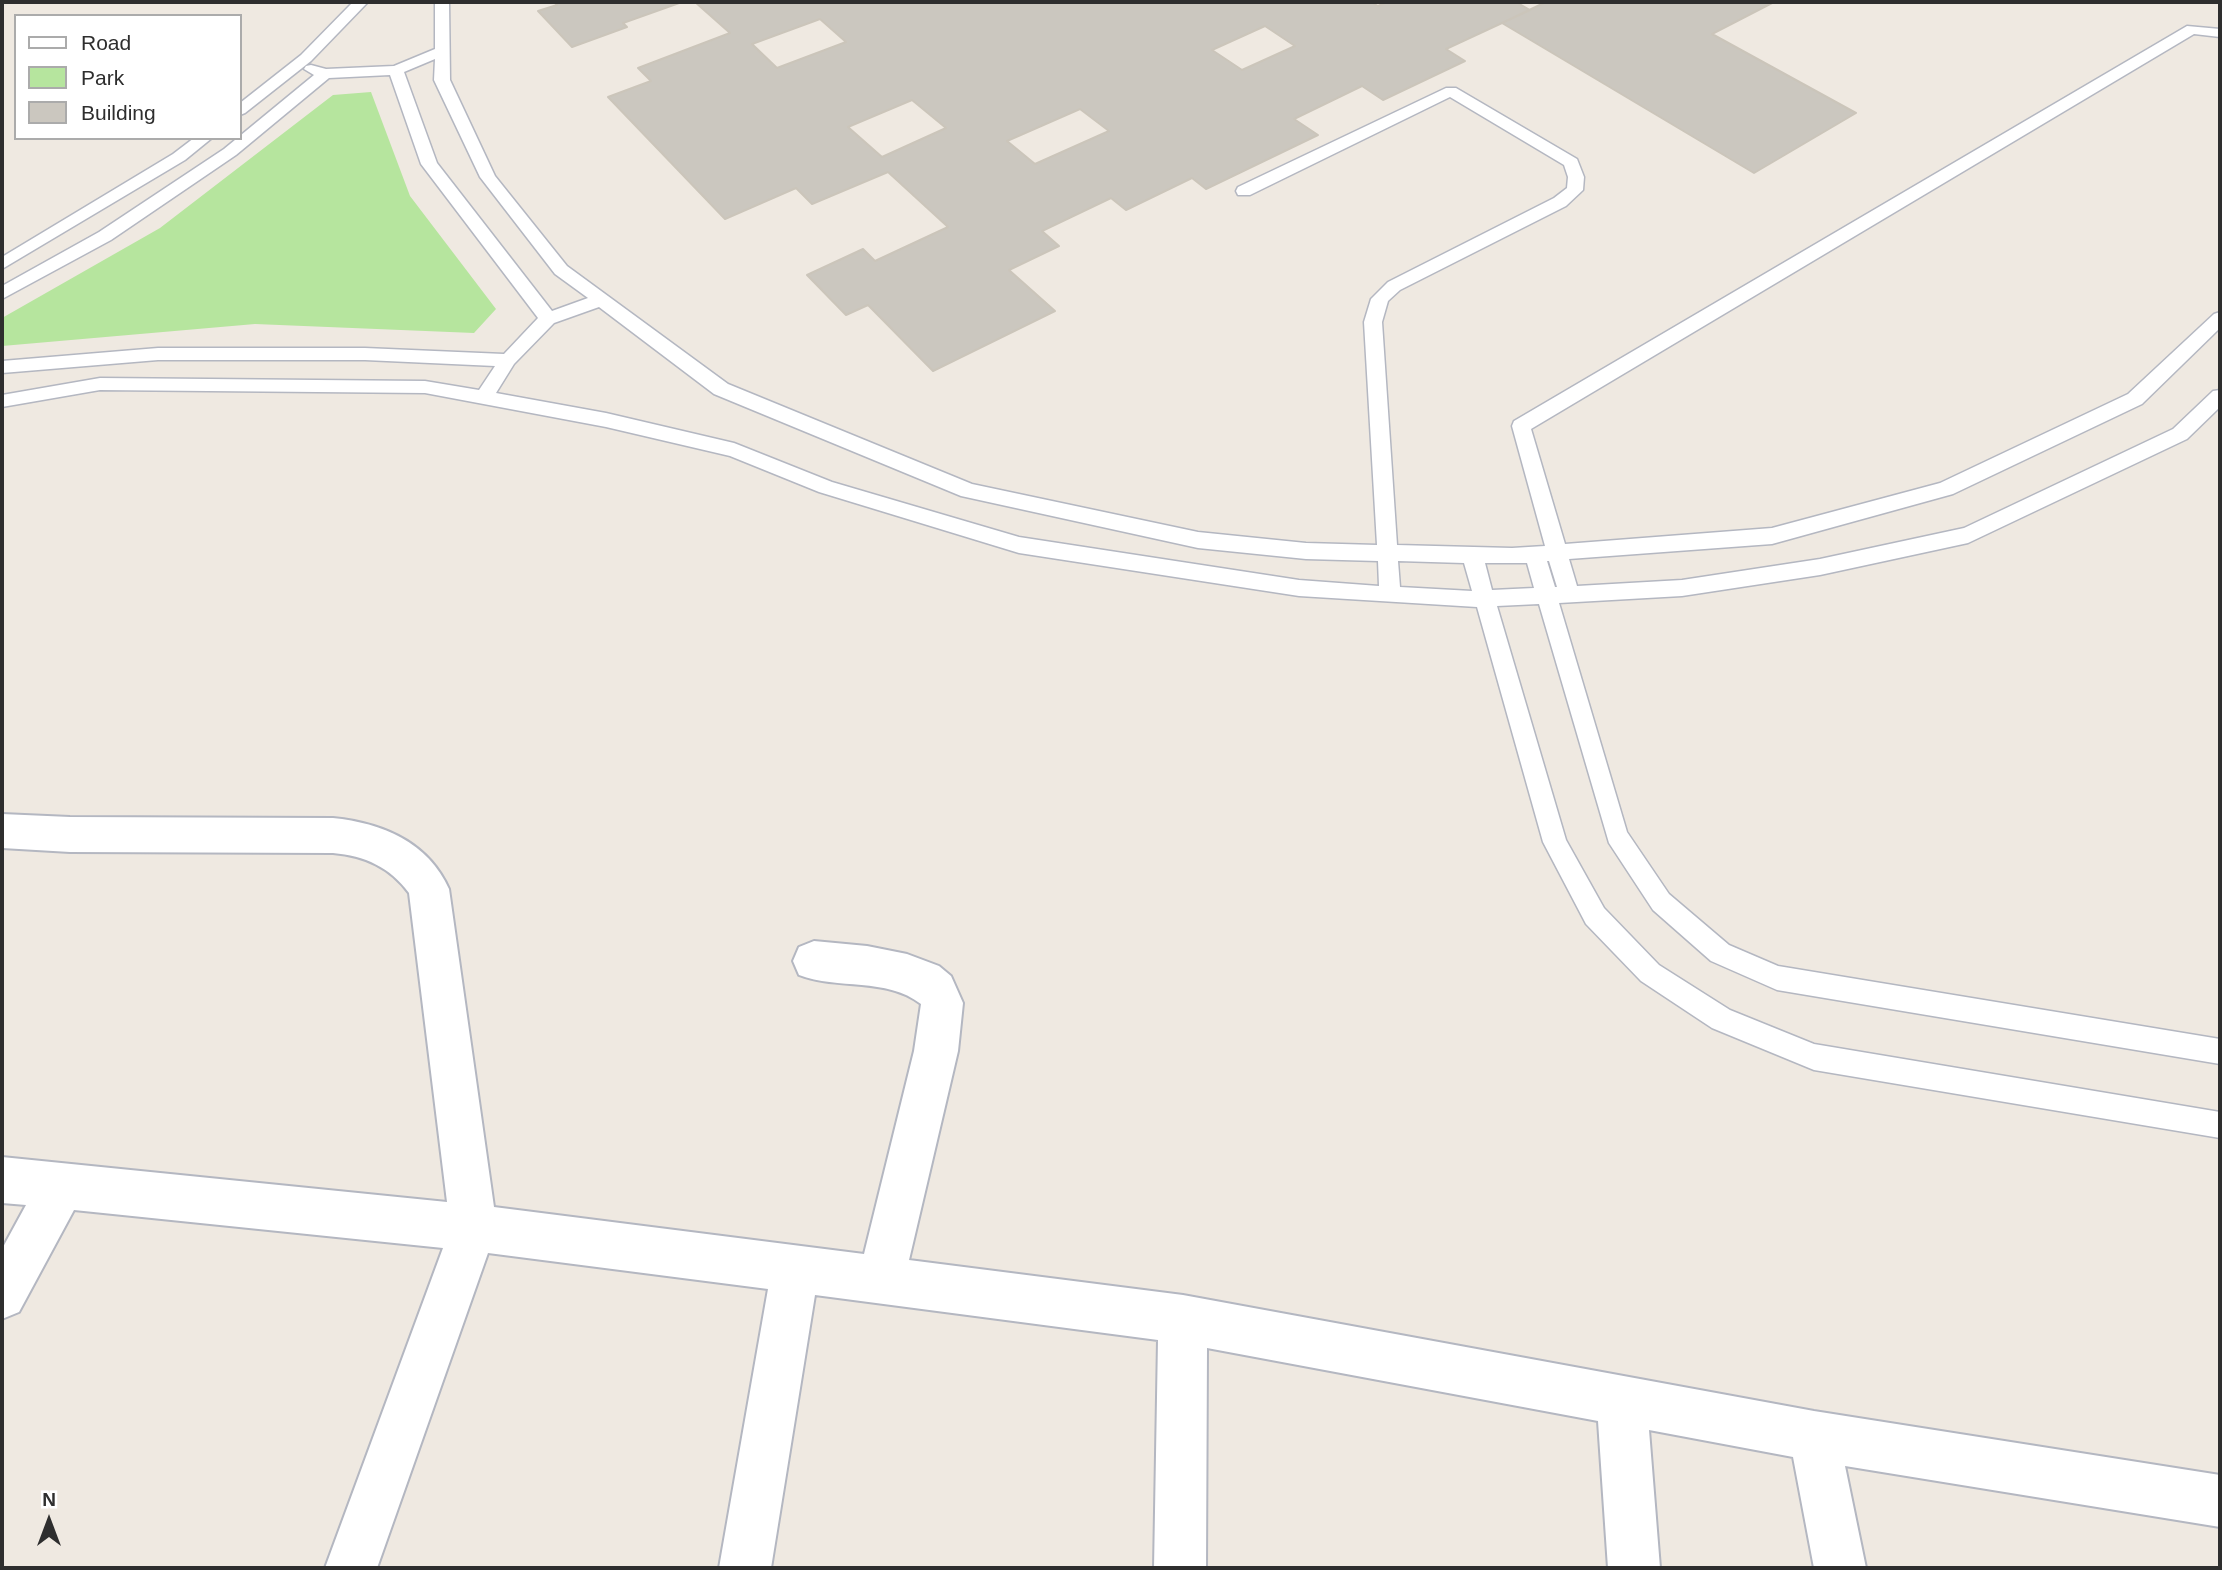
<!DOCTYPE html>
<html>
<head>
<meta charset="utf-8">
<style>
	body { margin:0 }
	#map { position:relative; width:2222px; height:1570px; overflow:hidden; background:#efe9e1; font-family:Helvetica,sans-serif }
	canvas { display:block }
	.frame { position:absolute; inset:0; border:4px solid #2e2e2e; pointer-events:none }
	.legend { position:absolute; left:14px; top:14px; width:228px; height:126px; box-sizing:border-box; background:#fff; border:2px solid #ababab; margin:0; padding:9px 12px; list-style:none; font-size:21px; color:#2e2e2e }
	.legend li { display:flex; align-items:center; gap:14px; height:35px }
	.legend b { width:35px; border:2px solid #ababab }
	.north { position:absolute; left:14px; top:1486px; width:70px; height:70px; -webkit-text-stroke:5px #fff; paint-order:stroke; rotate:0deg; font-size:19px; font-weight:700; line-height:28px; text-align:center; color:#2e2e2e }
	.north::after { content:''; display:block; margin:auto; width:24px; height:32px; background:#2e2e2e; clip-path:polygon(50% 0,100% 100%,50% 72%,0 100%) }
</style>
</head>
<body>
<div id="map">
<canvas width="2222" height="1570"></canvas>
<div class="frame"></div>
<ul class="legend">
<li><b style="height:9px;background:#fff"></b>Road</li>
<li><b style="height:19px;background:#b6e59e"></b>Park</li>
<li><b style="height:19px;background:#cbc7bf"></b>Building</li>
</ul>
<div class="north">N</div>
</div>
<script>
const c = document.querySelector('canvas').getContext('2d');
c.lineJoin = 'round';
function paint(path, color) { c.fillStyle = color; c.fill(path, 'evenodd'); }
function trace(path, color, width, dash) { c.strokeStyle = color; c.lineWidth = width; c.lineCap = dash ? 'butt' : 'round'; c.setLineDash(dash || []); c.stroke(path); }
paint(new Path2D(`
	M 371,92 L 410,196 L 496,309 L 474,333 L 255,324 L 2,346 L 2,318 L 160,228 L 333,95 Z`), '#b6e59e');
const building = new Path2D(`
	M 554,2 L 682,2 L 623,23 L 627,27 L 572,47 L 538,11 L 557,5 Z
	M 695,2 L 1371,2 L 1378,6 L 1387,2 L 1516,2 L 1530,10 L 1446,49 L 1465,61 L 1383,100 L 1362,86 L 1294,119 L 1318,135 L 1206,189 L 1192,178 L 1126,210 L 1111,198 L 1042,231 L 1059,246 L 1009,270 L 1055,311 L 933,371 L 868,305 L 846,315 L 807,275 L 863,249 L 875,261 L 948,227 L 888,172 L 812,204 L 796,188 L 725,219 L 608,97 L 651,81 L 638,68 L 730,33 ZM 820,19 L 846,42 L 777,68 L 752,44 ZM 1265,26 L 1295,46 L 1242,70 L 1212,50 ZM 912,100 L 946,128 L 882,157 L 848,127 ZM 1080,109 L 1109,131 L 1035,164 L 1007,141 Z
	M 1546,2 L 1774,2 L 1712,34 L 1856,113 L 1754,173 L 1502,23 Z`);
paint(building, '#cbc7bf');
trace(building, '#cbc5ba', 2);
const service = new Path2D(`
	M 353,2 L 368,2 L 311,61 L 245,113 L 240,115 L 240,103 L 301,55 Z
	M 435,2 L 449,2 L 450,80 L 495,176 L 567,266 L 728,384 L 972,484 L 1198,532 L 1306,543 L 1377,545 L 1364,322 L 1371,299 L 1388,282 L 1554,198 L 1567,188 L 1568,177 L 1564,165 L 1450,97 L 1250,195 L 1238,195 L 1236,191 L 1238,187 L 1446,88 L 1456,88 L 1577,159 L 1584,177 L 1583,190 L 1566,206 L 1400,290 L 1388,301 L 1382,322 L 1397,545 L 1512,548 L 1545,546 L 1512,426 L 1514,421 L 2187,26 L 2220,29 L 2220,37 L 2194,34 L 1531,429 L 1565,544 L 1772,528 L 1940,483 L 2128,394 L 2214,314 L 2220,312 L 2220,328 L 2142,404 L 1953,494 L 1772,544 L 1569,559 L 1577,586 L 1682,580 L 1820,559 L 1964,528 L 2173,429 L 2213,391 L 2220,390 L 2220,407 L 2187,439 L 1968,543 L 1820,575 L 1682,596 L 1559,603 L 1627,832 L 1669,894 L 1729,945 L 1778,966 L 2220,1039 L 2220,1064 L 1777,990 L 1711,961 L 1653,910 L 1609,843 L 1539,604 L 1497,606 L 1566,840 L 1604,908 L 1659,965 L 1730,1010 L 1814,1044 L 2220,1112 L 2220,1138 L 1814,1070 L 1712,1028 L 1641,981 L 1586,924 L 1543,842 L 1477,607 L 1299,596 L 1019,553 L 819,492 L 730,456 L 606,427 L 425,393 L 100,390 L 2,407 L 2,395 L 100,378 L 425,381 L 479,390 L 495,366 L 365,360 L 158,360 L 2,373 L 2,361 L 158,348 L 365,348 L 504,354 L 538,318 L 421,164 L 390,75 L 329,78 L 236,155 L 111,240 L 2,299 L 2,286 L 99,232 L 224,149 L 314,75 L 304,69 L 306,66 L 311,65 L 326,69 L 394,66 L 435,49 ZM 435,59 L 434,80 L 480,177 L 555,274 L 588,298 L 552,311 L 437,163 L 404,72 ZM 599,307 L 714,394 L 961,496 L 1198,548 L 1306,559 L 1378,561 L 1379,586 L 1299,580 L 1019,537 L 832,482 L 734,443 L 606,413 L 496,393 L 514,364 L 554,323 ZM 1398,561 L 1464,563 L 1472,591 L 1400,587 ZM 1547,561 L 1549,561 L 1557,587 L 1555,587 ZM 1485,563 L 1527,563 L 1534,588 L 1492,590 Z
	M 194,138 L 212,138 L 185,160 L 2,269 L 2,257 L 173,154 Z`);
const minor = new Path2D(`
	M 2,814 L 70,817 L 333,818 C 382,823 428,842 449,889 L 494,1207 L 864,1254 L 914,1051 L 921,1004 C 886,977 838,990 799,975 L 793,961 L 799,947 L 814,941 L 867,946 L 907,954 L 939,966 L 951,976 L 963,1003 L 958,1051 L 909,1260 L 1183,1295 L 1814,1411 L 2220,1475 L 2220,1527 L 1845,1466 L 1866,1568 L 1814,1568 L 1793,1457 L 1649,1430 L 1660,1568 L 1608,1568 L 1598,1421 L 1207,1348 L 1206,1568 L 1154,1568 L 1158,1340 L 815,1295 L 771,1568 L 719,1568 L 768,1289 L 488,1253 L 377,1568 L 325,1568 L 443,1248 L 74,1210 L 19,1312 L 2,1319 L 2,1249 L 26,1205 L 2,1203 L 2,1157 L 447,1202 L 409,893 C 390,867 365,856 333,853 L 70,852 L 2,848 Z`);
trace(service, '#b4b7c1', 3);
trace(minor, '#b4b7c1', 4);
paint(service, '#fff');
paint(minor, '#fff');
</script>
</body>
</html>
